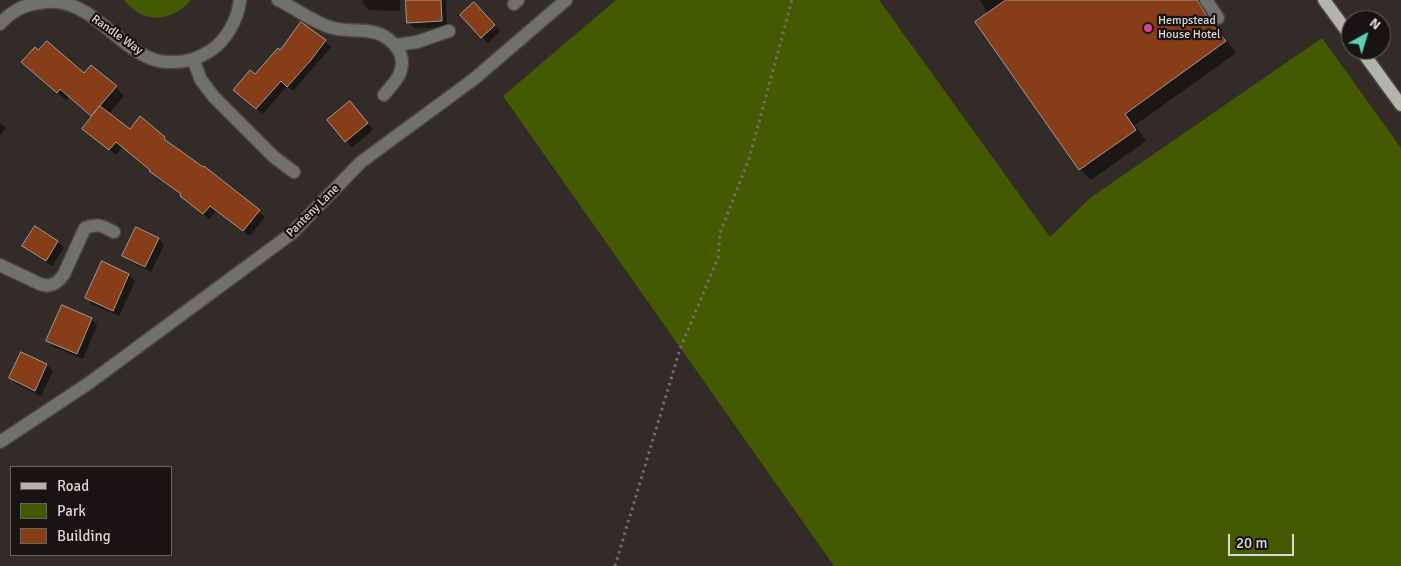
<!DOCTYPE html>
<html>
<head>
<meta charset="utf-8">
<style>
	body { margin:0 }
	#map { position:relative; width:1401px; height:566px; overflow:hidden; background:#322b27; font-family:Signika,sans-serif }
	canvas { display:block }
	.legend { position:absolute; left:10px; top:466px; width:162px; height:90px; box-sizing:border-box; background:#181413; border:1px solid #666260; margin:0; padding:6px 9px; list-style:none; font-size:15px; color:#dcd7d4 }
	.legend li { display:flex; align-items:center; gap:10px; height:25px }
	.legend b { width:25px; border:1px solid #666260 }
	.north { position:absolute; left:1341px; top:10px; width:50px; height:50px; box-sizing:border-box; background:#181413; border:1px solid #666260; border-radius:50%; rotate:39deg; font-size:14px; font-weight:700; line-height:20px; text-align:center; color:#dcd7d4 }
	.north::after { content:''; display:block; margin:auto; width:18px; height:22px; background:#5eceb8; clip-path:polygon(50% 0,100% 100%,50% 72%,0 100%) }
	.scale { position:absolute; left:1228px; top:534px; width:66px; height:22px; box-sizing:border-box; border:2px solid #dcd7d4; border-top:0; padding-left:6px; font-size:15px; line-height:18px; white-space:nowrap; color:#dcd7d4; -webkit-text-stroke:4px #181413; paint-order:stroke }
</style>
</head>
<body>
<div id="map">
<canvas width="1401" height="566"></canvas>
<ul class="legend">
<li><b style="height:6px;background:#b3b5ad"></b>Road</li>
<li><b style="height:14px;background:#445a00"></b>Park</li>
<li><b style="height:14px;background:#873d18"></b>Building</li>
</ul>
<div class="north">N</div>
<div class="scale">20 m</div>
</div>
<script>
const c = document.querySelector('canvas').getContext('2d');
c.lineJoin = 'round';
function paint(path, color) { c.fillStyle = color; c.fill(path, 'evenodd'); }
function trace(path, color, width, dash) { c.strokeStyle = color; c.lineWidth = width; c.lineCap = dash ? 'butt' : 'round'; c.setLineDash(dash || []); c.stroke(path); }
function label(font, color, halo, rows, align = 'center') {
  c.font = font + ' Signika,sans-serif'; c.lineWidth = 4.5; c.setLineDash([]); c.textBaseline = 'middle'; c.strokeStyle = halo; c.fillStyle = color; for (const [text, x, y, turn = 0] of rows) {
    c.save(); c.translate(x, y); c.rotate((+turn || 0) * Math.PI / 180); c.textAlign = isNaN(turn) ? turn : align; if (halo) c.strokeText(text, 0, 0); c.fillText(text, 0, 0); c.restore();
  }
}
paint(new Path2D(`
	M 124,0 L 191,0 C 171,23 143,24 124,0 Z
	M 616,0 L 879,0 L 1050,237 L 1090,198 L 1322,38 L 1401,148 L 1401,566 L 834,566 L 503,96 Z`), '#445a00');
paint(new Path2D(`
	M 363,0 L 400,0 L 400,11 L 369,10 L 363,4 Z
	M 407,0 L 446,0 L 447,27 L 414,28 L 408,22 Z
	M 980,0 L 1198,0 L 1236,53 L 1135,125 L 1146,141 L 1091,180 L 1080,169 Z
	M 474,4 L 500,31 L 488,43 L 462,15 Z
	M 325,41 L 331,47 L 293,91 L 287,86 L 263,114 L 241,96 L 255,76 L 280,52 Z
	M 32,71 L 84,75 L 116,87 L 124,96 L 109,114 L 130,131 L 140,118 L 170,144 L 265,217 L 250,236 L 216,211 L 209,219 L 181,195 L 156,177 L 151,170 L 122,147 L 116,155 L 90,135 L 93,118 L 69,97 L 66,100 Z
	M 350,102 L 373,130 L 352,147 L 346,141 Z
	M 0,123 L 6,128 L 0,136 Z
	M 35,228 L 58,242 L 64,248 L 52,266 L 30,252 L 24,246 Z
	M 136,229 L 159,239 L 164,245 L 151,272 L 129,261 L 123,255 Z
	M 102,263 L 129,275 L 135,281 L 119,316 L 92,304 L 87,298 Z
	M 91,319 L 97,325 L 83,359 L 54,347 L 48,341 Z
	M 22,353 L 47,365 L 53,371 L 41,396 L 16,384 L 10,378 Z`), '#0007');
const building = new Path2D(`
	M 406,0 L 441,0 L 442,21 L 407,23 Z
	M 1006,0 L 1197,0 L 1211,23 L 1226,41 L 1125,114 L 1136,130 L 1079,170 L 975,22 Z
	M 474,2 L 495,25 L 481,38 L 460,15 Z
	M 301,22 L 326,40 L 311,60 L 287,87 L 281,81 L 256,109 L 233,90 L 250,70 L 255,74 L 278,48 L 280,50 Z
	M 47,41 L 84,73 L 91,65 L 117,86 L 91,116 L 60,89 L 57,93 L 21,62 L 35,47 L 38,50 Z
	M 350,101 L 368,123 L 345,142 L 327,120 Z
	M 100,106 L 130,129 L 140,116 L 165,137 L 164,139 L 203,167 L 204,166 L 260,210 L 243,231 L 210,206 L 203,214 L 180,196 L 181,194 L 149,171 L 150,170 L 116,142 L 109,150 L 82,129 Z
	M 35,226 L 58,241 L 46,261 L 22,246 Z
	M 136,227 L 159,238 L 145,267 L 122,256 Z
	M 102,261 L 129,274 L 113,311 L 85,298 Z
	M 62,305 L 92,318 L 77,354 L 46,341 Z
	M 21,352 L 47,364 L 35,391 L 9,378 Z`);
paint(building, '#873d18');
trace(building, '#a49a96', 1);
const minor = new Path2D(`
	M 278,0 C 296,8 313,23 333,28 C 344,31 355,30 367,31 C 388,33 408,51 400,73 C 397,81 389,88 384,95
	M 1206,0 L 1218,18
	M 514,4 L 518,0
	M 0,24 C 11,12 22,5 39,3 C 45,2 51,1 58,2 C 97,7 122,52 159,61 C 163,62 169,62 174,62 C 187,62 199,58 210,51 C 226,41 238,19 240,0
	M 396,45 L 417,42 L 449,31
	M 193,59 L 201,80 L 214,97 L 274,157 L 294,172
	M 0,265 L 40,284 C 51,288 58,283 64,274 L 85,228 C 98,223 102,226 114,232
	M 0,442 L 89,383 L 291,234 L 361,162 L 474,79 L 566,0`);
const major = new Path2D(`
	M 1324,0 L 1351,37
	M 1361,50 L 1401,105`);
trace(minor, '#4d4743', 15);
trace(major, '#4d4743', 15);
trace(new Path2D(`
	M 615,566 L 680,349 L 718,258 L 720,233 L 749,159 L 792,0`), '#736d6a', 3, [2.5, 4]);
trace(minor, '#70716d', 12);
trace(major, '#b3b5ad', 12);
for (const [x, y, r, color] of [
	[1148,28,5,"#d1479c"]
]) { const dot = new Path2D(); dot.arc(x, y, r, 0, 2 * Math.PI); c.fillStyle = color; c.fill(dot); trace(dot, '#181413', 2); }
label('12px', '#dcd7d4', '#181413', [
	["Hempstead",1158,21],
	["House Hotel",1158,35]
], 'left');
label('12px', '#dcd7d4', '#181413', [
	["Randle Way",117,35,35],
	["Panteny Lane",313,211,-45]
]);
</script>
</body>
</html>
